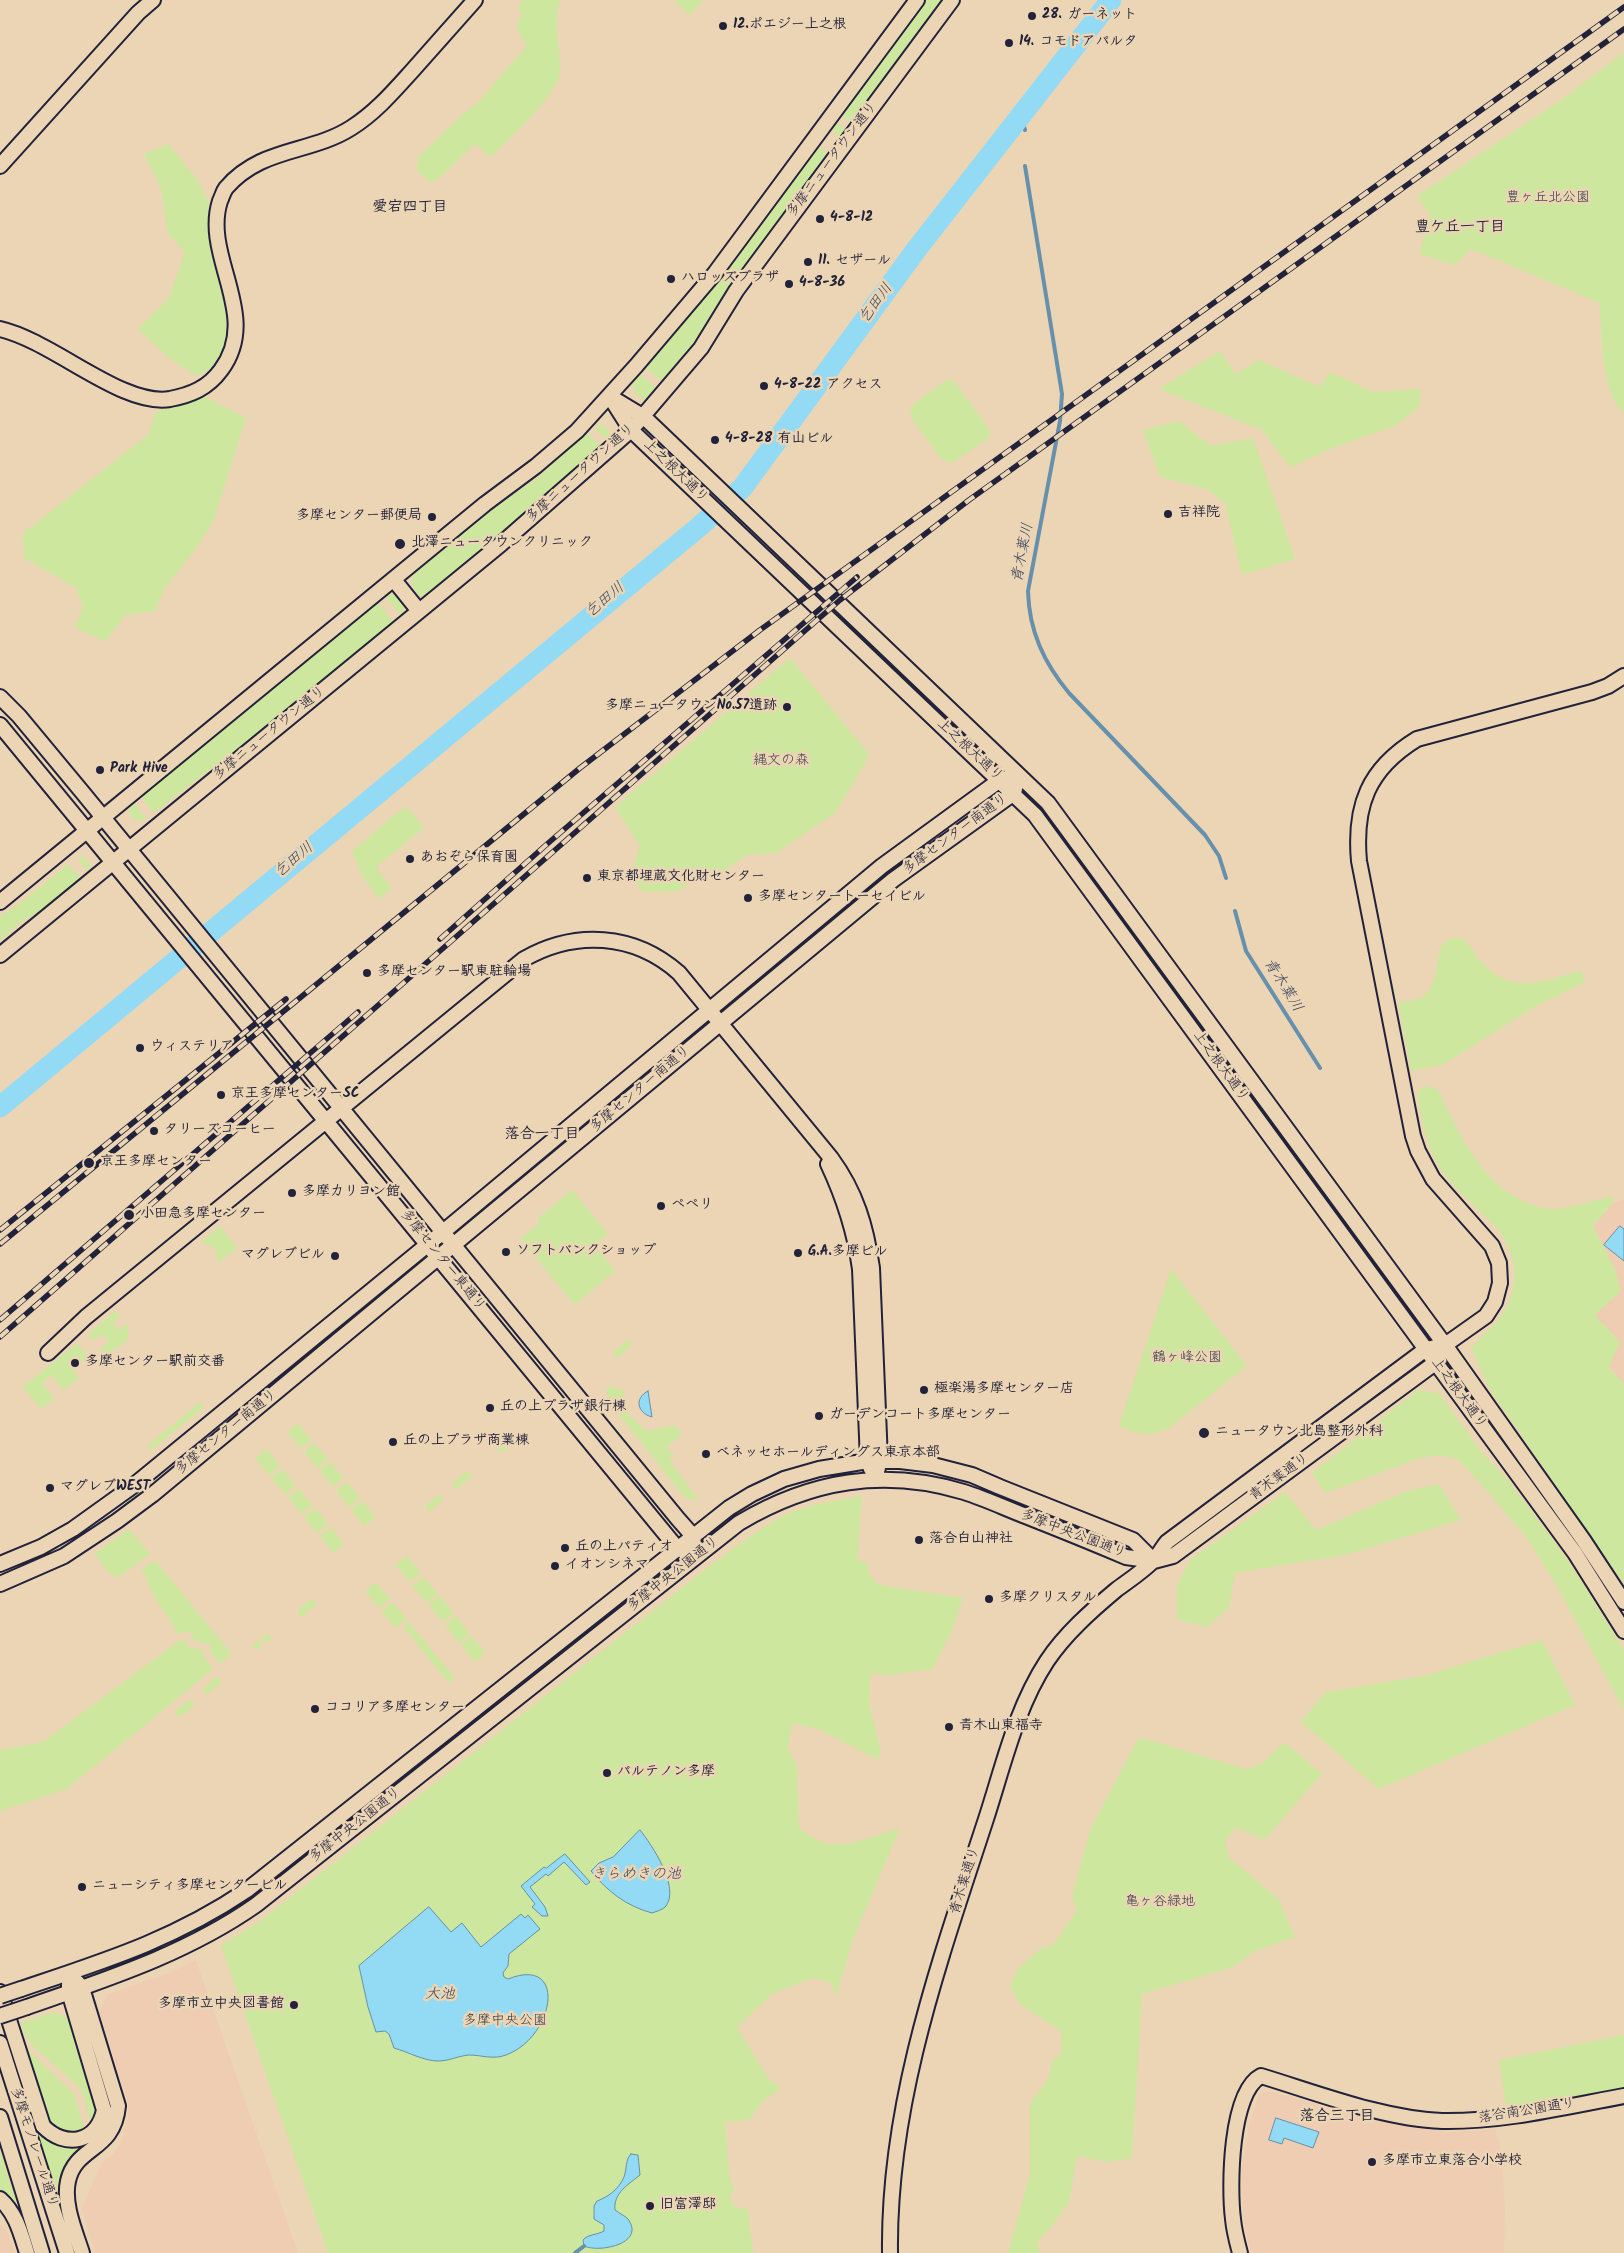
<!DOCTYPE html>
<html>
<head>
<meta charset="utf-8">
<style>
	body { margin:0 }
	canvas { display:block; background:#ecd5b4 }
</style>
</head>
<body>
<canvas width="1624" height="2253"></canvas>
<script>
const c = document.querySelector('canvas').getContext('2d');
c.lineJoin = 'round';
function paint(path, color) { c.fillStyle = color; c.fill(path, 'evenodd'); }
function trace(path, color, width, dash) { c.strokeStyle = color; c.lineWidth = width; c.lineCap = dash ? 'butt' : 'round'; c.setLineDash(dash || []); c.stroke(path); }
function label(font, color, halo, rows, align = 'center') {
  c.font = font + ' Kalam,"Klee One",sans-serif'; c.lineWidth = 5; c.setLineDash([]); c.textBaseline = 'middle'; c.strokeStyle = halo; c.fillStyle = color; for (const [text, x, y, turn = 0] of rows) {
    c.save(); c.translate(x, y); c.rotate((+turn || 0) * Math.PI / 180); c.textAlign = isNaN(turn) ? turn : align; if (halo) c.strokeText(text, 0, 0); c.fillText(text, 0, 0); c.restore();
  }
}
paint(new Path2D(`
	M 1624,1200 L 1624,1384 L 1609,1367 L 1620,1342 L 1594,1315 L 1593,1226 L 1613,1203 Z
	M 196,1960 L 298,2253 L 95,2253 L 82,2209 L 102,2162 L 113,2154 L 122,2141 L 128,2116 L 128,2104 L 99,2011 L 108,1994 L 169,1973 Z
	M 1268,2091 L 1387,2123 L 1446,2132 L 1495,2130 L 1500,2147 L 1505,2206 L 1504,2253 L 1251,2253 L 1244,2226 L 1241,2172 L 1248,2130 L 1259,2094 Z
	M 0,2225 L 7,2230 L 14,2253 L 0,2253 Z`), '#efcdb2');
paint(new Path2D(`
	M 523,0 L 560,0 C 553,28 561,47 560,73 C 559,94 506,141 491,157 L 475,144 L 442,176 L 430,183 L 417,170 L 418,157 L 464,113 L 477,104 L 527,45 L 516,27 L 521,15 L 519,6 Z
	M 674,0 L 703,0 L 690,15 Z
	M 926,0 L 944,0 L 853,124 L 841,115 Z
	M 1624,52 L 1624,413 C 1601,395 1601,331 1600,303 L 1471,249 L 1455,265 L 1419,254 L 1431,216 L 1417,196 L 1564,98 Z
	M 836,122 L 848,130 L 844,136 L 839,137 L 834,133 L 833,127 Z
	M 168,144 L 197,179 L 212,209 L 234,316 L 233,340 L 217,366 L 197,376 L 169,358 L 138,329 L 169,298 L 185,252 L 168,234 L 161,188 L 144,154 Z
	M 821,147 L 825,150 L 826,157 L 725,296 L 694,348 L 665,384 L 644,367 L 716,282 L 816,149 Z
	M 1220,351 L 1236,374 L 1259,360 L 1320,387 L 1330,372 L 1373,392 L 1421,389 L 1419,407 L 1396,425 L 1328,450 L 1290,467 L 1262,430 L 1159,389 Z
	M 639,373 L 659,391 L 652,398 L 646,400 L 635,394 L 633,385 Z
	M 948,379 L 954,381 L 989,429 L 990,437 L 952,463 L 942,460 L 910,416 L 912,405 Z
	M 205,397 L 246,418 L 213,522 L 195,550 L 166,586 L 155,611 L 126,615 L 105,641 L 75,628 L 83,607 L 76,588 L 24,558 L 23,533 L 148,435 L 156,412 Z
	M 1179,421 L 1211,446 L 1253,438 L 1295,559 L 1242,575 L 1225,503 L 1206,489 L 1160,477 L 1143,430 Z
	M 599,425 C 609,427 612,432 608,442 L 595,428 Z
	M 588,433 L 602,448 L 431,594 L 425,596 L 418,595 C 411,586 410,581 416,571 L 490,509 L 533,481 Z
	M 390,594 L 396,595 C 402,601 406,607 401,616 L 385,596 Z
	M 377,601 L 394,623 L 238,752 L 205,773 L 154,813 L 141,797 Z
	M 790,658 L 869,754 L 859,774 L 835,813 L 776,853 L 747,855 L 722,872 L 704,871 L 679,891 L 643,892 L 630,875 L 640,846 L 615,807 Z
	M 133,802 L 146,819 L 138,821 L 131,817 L 129,809 Z
	M 403,808 L 409,809 L 424,828 L 376,867 L 392,888 L 379,899 L 362,876 L 352,851 Z
	M 82,856 C 89,860 91,865 89,873 L 77,858 Z
	M 68,864 L 81,879 L 51,905 L 22,921 L 0,940 L 0,916 L 14,908 Z
	M 1460,938 C 1473,944 1473,954 1482,963 C 1514,996 1544,981 1582,970 L 1584,983 L 1538,1005 L 1442,1065 L 1411,1071 L 1398,1002 C 1405,1001 1415,1001 1421,998 C 1438,987 1436,960 1442,944 L 1450,939 Z
	M 1430,1086 L 1438,1090 C 1460,1135 1486,1195 1541,1207 C 1545,1208 1551,1210 1556,1209 C 1574,1208 1594,1200 1612,1196 L 1613,1203 L 1593,1226 L 1615,1269 L 1621,1291 L 1595,1315 L 1620,1342 L 1609,1367 L 1624,1384 L 1624,1584 L 1490,1390 L 1471,1348 C 1483,1335 1501,1321 1508,1304 C 1521,1276 1513,1244 1492,1223 C 1477,1207 1457,1192 1444,1174 C 1427,1150 1422,1122 1417,1094 L 1421,1088 Z
	M 572,1190 L 608,1234 L 595,1246 L 615,1271 L 575,1305 L 520,1239 L 540,1223 L 537,1219 Z
	M 220,1226 L 237,1248 L 218,1263 L 215,1248 L 201,1242 Z
	M 1171,1269 L 1247,1366 L 1169,1428 C 1147,1438 1140,1434 1119,1426 Z
	M 115,1311 L 120,1316 L 113,1323 L 119,1330 L 127,1323 L 129,1339 L 105,1356 L 100,1350 L 109,1342 L 102,1334 L 93,1341 L 88,1334 Z
	M 627,1341 L 630,1341 L 631,1346 L 618,1357 L 615,1357 L 613,1352 Z
	M 77,1343 L 89,1357 L 83,1363 L 76,1355 L 67,1363 L 79,1378 L 64,1390 L 51,1375 L 42,1383 L 54,1399 L 41,1409 L 23,1387 Z
	M 611,1386 L 625,1391 L 622,1398 L 625,1399 L 626,1412 L 645,1430 C 657,1432 665,1424 676,1426 L 682,1434 L 667,1447 L 674,1456 L 669,1460 L 700,1501 L 685,1498 L 614,1408 L 606,1390 Z
	M 1418,1390 L 1439,1393 L 1483,1454 L 1509,1481 L 1569,1562 L 1613,1632 L 1624,1651 L 1624,1710 L 1554,1581 L 1526,1537 L 1482,1485 L 1457,1459 L 1439,1455 L 1420,1458 L 1325,1493 L 1312,1473 Z
	M 200,1402 L 204,1407 L 150,1451 L 147,1446 Z
	M 298,1423 L 311,1440 L 301,1448 L 287,1432 Z
	M 511,1436 L 514,1436 L 516,1441 L 502,1452 L 499,1452 L 498,1447 Z
	M 314,1443 L 328,1459 L 317,1468 L 304,1452 Z
	M 267,1449 L 280,1466 L 269,1475 L 255,1458 Z
	M 330,1462 L 344,1478 L 333,1487 L 319,1471 Z
	M 282,1469 L 296,1485 L 285,1494 L 271,1478 Z
	M 466,1472 L 472,1474 L 471,1477 L 458,1488 L 454,1488 L 453,1483 Z
	M 347,1482 L 360,1498 L 349,1507 L 336,1491 Z
	M 1439,1484 L 1461,1520 L 1345,1555 L 1235,1573 L 1229,1607 L 1207,1627 L 1177,1619 L 1177,1586 L 1190,1560 L 1285,1492 L 1316,1530 L 1407,1491 Z
	M 299,1489 L 312,1505 L 301,1514 L 288,1497 Z
	M 439,1495 L 444,1497 L 443,1500 L 430,1511 L 427,1511 L 425,1506 Z
	M 862,1496 L 857,1560 L 867,1562 L 869,1574 L 879,1585 L 963,1598 L 953,1628 L 933,1669 L 888,1675 L 871,1673 L 869,1703 L 880,1748 L 879,1760 L 818,1729 L 792,1723 L 788,1748 L 797,1766 L 799,1828 C 808,1835 819,1843 830,1844 C 849,1847 881,1834 900,1828 L 854,1937 L 836,1996 L 830,1982 L 812,1978 L 772,1994 L 737,2027 L 769,2080 L 781,2088 L 762,2102 L 749,2120 L 725,2122 L 730,2181 L 735,2188 L 729,2196 L 736,2208 L 748,2209 L 753,2253 L 328,2253 L 221,1945 L 259,1922 L 712,1564 C 737,1547 762,1525 790,1513 C 813,1504 838,1500 862,1496 Z
	M 362,1501 L 376,1517 L 364,1526 L 351,1510 Z
	M 315,1508 L 328,1524 L 317,1533 L 304,1517 Z
	M 331,1527 L 344,1544 L 333,1553 L 320,1536 Z
	M 129,1529 L 150,1554 L 117,1578 L 106,1570 L 95,1553 Z
	M 407,1556 L 421,1573 L 410,1582 L 395,1565 Z
	M 155,1560 L 232,1654 L 220,1664 L 210,1652 L 211,1645 L 193,1640 L 190,1631 L 177,1634 C 171,1616 156,1605 150,1588 C 147,1581 147,1577 141,1570 Z
	M 424,1577 L 438,1594 L 427,1603 L 412,1586 Z
	M 376,1582 L 390,1599 L 379,1608 L 365,1591 Z
	M 440,1596 L 454,1613 L 443,1622 L 428,1605 Z
	M 311,1599 L 316,1602 L 316,1605 L 302,1616 L 299,1616 L 298,1610 Z
	M 393,1602 L 407,1619 L 395,1628 L 381,1611 Z
	M 456,1616 L 470,1634 L 459,1643 L 445,1625 Z
	M 409,1622 L 455,1678 L 449,1683 L 403,1627 Z
	M 267,1634 L 272,1637 L 268,1643 L 265,1639 L 259,1644 L 262,1648 L 255,1650 L 253,1645 Z
	M 472,1636 L 486,1653 L 475,1662 L 461,1645 Z
	M 187,1640 L 186,1646 L 204,1650 L 202,1654 L 213,1669 L 67,1789 L 0,1811 L 0,1750 L 43,1742 L 179,1641 Z
	M 1542,1640 L 1575,1705 L 1379,1789 L 1301,1722 L 1326,1692 L 1424,1676 Z
	M 216,1677 L 219,1678 L 221,1683 L 207,1694 L 204,1694 L 203,1689 Z
	M 189,1700 L 192,1700 L 194,1706 L 180,1717 L 177,1716 L 175,1711 Z
	M 1139,1737 L 1246,1769 L 1263,1763 L 1284,1742 L 1322,1774 L 1264,1840 L 1236,1827 L 1225,1841 L 1229,1858 L 1278,1898 L 1295,1937 L 1253,1952 L 1233,1967 L 1142,1994 L 1132,2158 L 1108,2162 L 1077,2156 L 1069,2202 L 1051,2227 L 1038,2240 L 1039,2253 L 1008,2253 L 1030,2174 L 1030,2104 L 1048,2079 L 1053,2058 L 1061,2055 L 1062,2032 L 1021,2005 L 1010,1987 L 1018,1969 L 1040,1949 L 1053,1945 L 1077,1910 L 1072,1897 L 1090,1830 Z
	M 54,2012 L 70,2020 L 97,2109 L 96,2115 L 91,2123 L 81,2089 L 31,2044 L 23,2031 L 21,2023 Z
	M 1624,2035 L 1624,2091 L 1507,2111 L 1499,2060 Z
	M 21,2043 L 74,2094 L 85,2130 C 71,2137 57,2133 46,2121 C 40,2114 25,2056 21,2043 Z
	M 35,2123 C 60,2147 62,2151 97,2137 L 62,2182 L 60,2195 L 62,2209 Z
	M 0,2150 L 27,2237 L 0,2195 Z`), '#cde79e');
const water = new Path2D(`
	M 1620,1226 L 1624,1229 L 1624,1261 L 1604,1245 Z
	M 648,1391 L 652,1417 C 637,1413 634,1398 648,1391 Z
	M 640,1830 C 652,1845 680,1887 666,1906 C 663,1910 657,1911 652,1913 C 626,1906 607,1891 591,1871 L 599,1863 L 613,1857 Z
	M 565,1854 L 590,1882 L 586,1885 L 564,1862 L 548,1876 L 546,1874 L 530,1887 L 545,1907 L 548,1916 L 542,1916 L 532,1907 L 535,1904 L 521,1886 L 544,1867 L 546,1868 Z
	M 429,1907 L 451,1932 L 462,1923 L 481,1947 L 521,1914 L 525,1918 L 528,1915 L 540,1929 L 509,1954 L 508,1966 L 503,1973 L 504,1977 L 508,1979 C 568,1955 555,2037 506,2055 C 493,2060 482,2055 469,2055 C 458,2056 449,2061 438,2061 C 424,2061 408,2052 394,2048 L 389,2034 L 385,2031 L 376,2032 L 368,2007 L 359,1966 Z
	M 1276,2118 L 1319,2132 L 1313,2148 L 1284,2138 L 1282,2144 L 1269,2140 Z
	M 631,2154 L 638,2155 L 640,2175 C 629,2184 613,2193 615,2210 C 619,2213 625,2216 628,2219 C 646,2244 599,2253 584,2246 L 583,2240 C 588,2234 597,2235 604,2231 L 604,2225 L 594,2219 L 594,2206 L 597,2201 C 608,2197 619,2189 624,2177 C 627,2169 625,2160 631,2154 Z`);
paint(water, '#93daf5');
trace(water, '#6690ab', 1);
trace(new Path2D(`
	M 1021,115 L 1025,130
	M 1025,166 L 1062,394 L 1060,421 L 1028,591 C 1029,631 1044,663 1069,693 L 1205,835 L 1219,856 L 1226,878
	M 1235,911 L 1246,951 L 1320,1068
	M 575,2253 L 584,2246`), '#6690ab', 4);
trace(new Path2D(`
	M 0,1107 L 700,526 L 743,487 L 916,250 L 1111,0`), '#93daf5', 21);
const secondary = new Path2D(`
	M 0,166 L 138,13 L 153,0
	M 0,329 C 53,341 122,407 170,399 C 191,395 208,388 221,370 C 262,315 202,257 220,201 C 222,197 223,192 226,188 C 261,147 310,154 351,128 C 375,113 393,92 412,71 C 433,47 454,24 475,0
	M 610,397 L 631,430 L 1035,815 L 1575,1553 L 1624,1631
	M 614,399 L 644,417 L 1048,803 L 1445,1345 L 1584,1541 L 1624,1602
	M 394,580 L 419,611
	M 0,697 L 19,716 L 83,793 L 678,1519 L 693,1536 L 694,1545
	M 0,725 L 677,1548 L 684,1551
	M 0,902 L 485,504 L 536,466 L 577,431 L 636,366 L 715,273 L 917,0
	M 0,955 L 501,544 L 631,430 L 701,348 L 736,291 L 952,0
	M 828,1164 C 844,1198 855,1232 860,1269 L 868,1461 L 871,1469
	M 48,1353 L 86,1317 L 524,959 C 575,930 634,933 679,973 L 831,1158 C 856,1192 866,1226 872,1268 L 880,1460 L 875,1479
	M 0,1564 L 41,1547 L 73,1529 L 133,1486 L 443,1232 L 882,866 L 1000,780 L 1007,778
	M 0,1584 L 64,1556 L 117,1521 L 152,1495 L 893,880 L 1014,793 L 1016,784
	M 77,1982 L 82,1988 L 118,2106 C 114,2152 76,2145 68,2181 C 63,2204 75,2231 82,2253
	M 21,1989 C 104,1961 173,1940 247,1890 L 729,1508 L 752,1494 L 784,1479 L 819,1469 L 868,1461 L 900,1461 L 933,1465 L 972,1475 L 1000,1487 L 1133,1540 L 1154,1561
	M 0,1992 L 43,2126 C 65,2149 97,2143 104,2110 L 69,1992 L 69,1984
	M 27,2007 C 107,1979 186,1954 256,1905 L 739,1523 C 811,1480 884,1468 964,1492 C 986,1499 1007,1509 1028,1517 C 1061,1530 1093,1543 1126,1557 L 1154,1561 L 1173,1556 L 1435,1363 L 1445,1345
	M 0,2043 L 67,2253
	M 0,2117 L 42,2253
	M 0,2199 C 16,2213 21,2234 27,2253
	M 890,2253 C 888,2103 940,1960 986,1819 C 1003,1767 1016,1708 1047,1661 C 1065,1634 1091,1611 1116,1590 C 1128,1581 1142,1572 1153,1561 C 1158,1556 1162,1548 1167,1542 L 1426,1349 L 1445,1345 L 1486,1316 L 1495,1302 L 1500,1283 L 1499,1263 L 1492,1246 L 1433,1179 L 1418,1151 L 1413,1136 L 1359,861 C 1354,806 1368,769 1417,739 L 1592,692 L 1608,686 L 1624,676
	M 1240,2253 C 1237,2242 1234,2230 1233,2219 C 1229,2187 1230,2092 1261,2076 C 1317,2093 1384,2119 1442,2121 C 1503,2122 1564,2107 1624,2096`);
trace(secondary, '#22223b', 18);
trace(secondary, '#ecd5b4', 14);
const rail = new Path2D(`
	M 440,939 L 546,845 L 857,577
	M 0,1230 L 286,999
	M 0,1244 L 580,768 L 760,630 L 1624,7
	M 0,1320 L 358,1012
	M 0,1337 L 840,600 L 969,500 L 1624,29`);
trace(rail, '#22223b', 5.5);
trace(rail, '#ecd5b4', 4, [11]);
const secondaryBridge = new Path2D(`
	M 0,1996 L 21,1989
	M 0,2016 L 27,2007`);
trace(secondaryBridge, '#22223b', 18, []);
trace(secondaryBridge, '#ecd5b4', 14);
for (const [x, y, r, color] of [
	[1032,16,5,"#22223b"],
	[723,26,5,"#22223b"],
	[1009,43,5,"#22223b"],
	[820,219,5,"#22223b"],
	[808,262,5,"#22223b"],
	[671,279,5,"#22223b"],
	[789,284,5,"#22223b"],
	[764,386,5,"#22223b"],
	[715,440,5,"#22223b"],
	[1168,514,5,"#22223b"],
	[432,517,5,"#22223b"],
	[400,544,6,"#22223b"],
	[787,707,5,"#22223b"],
	[100,770,5,"#22223b"],
	[410,859,5,"#22223b"],
	[587,878,5,"#22223b"],
	[748,898,5,"#22223b"],
	[367,973,5,"#22223b"],
	[140,1048,5,"#22223b"],
	[221,1095,5,"#22223b"],
	[154,1131,5,"#22223b"],
	[89,1163,6,"#22223b"],
	[292,1193,5,"#22223b"],
	[661,1206,5,"#22223b"],
	[129,1215,6,"#22223b"],
	[506,1252,5,"#22223b"],
	[798,1253,5,"#22223b"],
	[335,1256,5,"#22223b"],
	[75,1363,5,"#22223b"],
	[924,1390,5,"#22223b"],
	[490,1408,5,"#22223b"],
	[819,1416,5,"#22223b"],
	[1204,1433,6,"#22223b"],
	[393,1442,5,"#22223b"],
	[706,1454,5,"#22223b"],
	[50,1488,5,"#22223b"],
	[919,1540,5,"#22223b"],
	[565,1548,5,"#22223b"],
	[555,1566,5,"#22223b"],
	[989,1599,5,"#22223b"],
	[315,1709,5,"#22223b"],
	[949,1727,5,"#22223b"],
	[607,1773,5,"#22223b"],
	[82,1887,5,"#22223b"],
	[294,2005,5,"#22223b"],
	[1372,2162,5,"#22223b"],
	[650,2206,5,"#22223b"]
]) { const dot = new Path2D(); dot.arc(x, y, r, 0, 2 * Math.PI); c.fillStyle = color; c.fill(dot); trace(dot, '#ecd5b4', 2); }
label('bold 14px', '#22223b', '#ecd5b4', [
	["28. ガーネット",1042,16],
	["12.ポエジー上之根",733,26],
	["14. コモドアパルタ",1019,43],
	["4-8-12",830,219],
	["11. セザール",818,262],
	["ハロッズプラザ",681,279],
	["4-8-36",799,284],
	["4-8-22 アクセス",774,386],
	["4-8-28 有山ビル",725,440],
	["吉祥院",1178,514],
	["多摩センター郵便局",422,517,"right"],
	["北澤ニュータウンクリニック",411,544],
	["多摩ニュータウンNo.57遺跡",777,707,"right"],
	["Park Hive",110,770],
	["あおぞら保育園",420,859],
	["東京都埋蔵文化財センター",597,878],
	["多摩センタートーセイビル",758,898],
	["多摩センター駅東駐輪場",377,973],
	["ウィステリア",150,1048],
	["京王多摩センターSC",231,1095],
	["タリーズコーヒー",164,1131],
	["京王多摩センター",100,1163],
	["多摩カリヨン館",302,1193],
	["ペペリ",671,1206],
	["小田急多摩センター",140,1215],
	["ソフトバンクショップ",516,1252],
	["G.A.多摩ビル",808,1253],
	["マグレブビル",325,1256,"right"],
	["多摩センター駅前交番",85,1363],
	["極楽湯多摩センター店",934,1390],
	["丘の上プラザ銀行棟",500,1408],
	["ガーデンコート多摩センター",829,1416],
	["ニュータウン北島整形外科",1215,1433],
	["丘の上プラザ商業棟",403,1442],
	["ベネッセホールディングス東京本部",716,1454],
	["マグレブWEST",60,1488],
	["落合白山神社",929,1540],
	["丘の上パティオ",575,1548],
	["イオンシネマ",565,1566],
	["多摩クリスタル",999,1599],
	["ココリア多摩センター",325,1709],
	["青木山東福寺",959,1727],
	["パルテノン多摩",617,1773],
	["ニューシティ多摩センタービル",92,1887],
	["多摩市立中央図書館",284,2005,"right"],
	["多摩市立東落合小学校",1382,2162],
	["旧富澤邸",660,2206]
], 'left');
label('14px', '#22223b', '#ecd5b4', [
	["多摩ニュータウン通り",833,160,-53],
	["上之根大通り",675,472,44],
	["多摩ニュータウン通り",581,474,-42],
	["多摩ニュータウン通り",270,734,-39],
	["上之根大通り",969,751,43],
	["多摩センター南通り",956,835,-36],
	["上之根大通り",1220,1067,54],
	["多摩センター南通り",641,1090,-40],
	["多摩センター東通り",442,1261,51],
	["上之根大通り",1458,1394,54],
	["多摩センター南通り",227,1433,-39],
	["青木葉通り",1280,1478,-36],
	["多摩中央公園通り",1073,1535,21],
	["多摩中央公園通り",674,1575,-38],
	["多摩中央公園通り",356,1826,-38],
	["青木葉通り",966,1881,-73],
	["落合南公園通り",1527,2112,-9],
	["多摩モノレール通り",33,2148,72]
]);
label('14px', '#3c404a', '#ecd5b4', [
	["豊ヶ丘北公園",1548,199],
	["縄文の森",781,762],
	["鶴ヶ峰公園",1187,1359],
	["亀ヶ谷緑地",1160,1903],
	["多摩中央公園",505,2022]
]);
label('bold 15px', '#22223b', '#ecd5b4', [
	["愛宕四丁目",410,208],
	["豊ケ丘一丁目",1460,228],
	["落合一丁目",542,1135],
	["落合三丁目",1337,2117]
]);
label('italic 15px', '#394760', '#ecd5b4', [
	["乞田川",877,304,-54],
	["青木葉川",1024,553,-79],
	["乞田川",606,601,-40],
	["乞田川",295,861,-40],
	["青木葉川",1282,986,58],
	["きらめきの池",636,1875],
	["大池",440,1995]
]);
</script>
</body>
</html>
